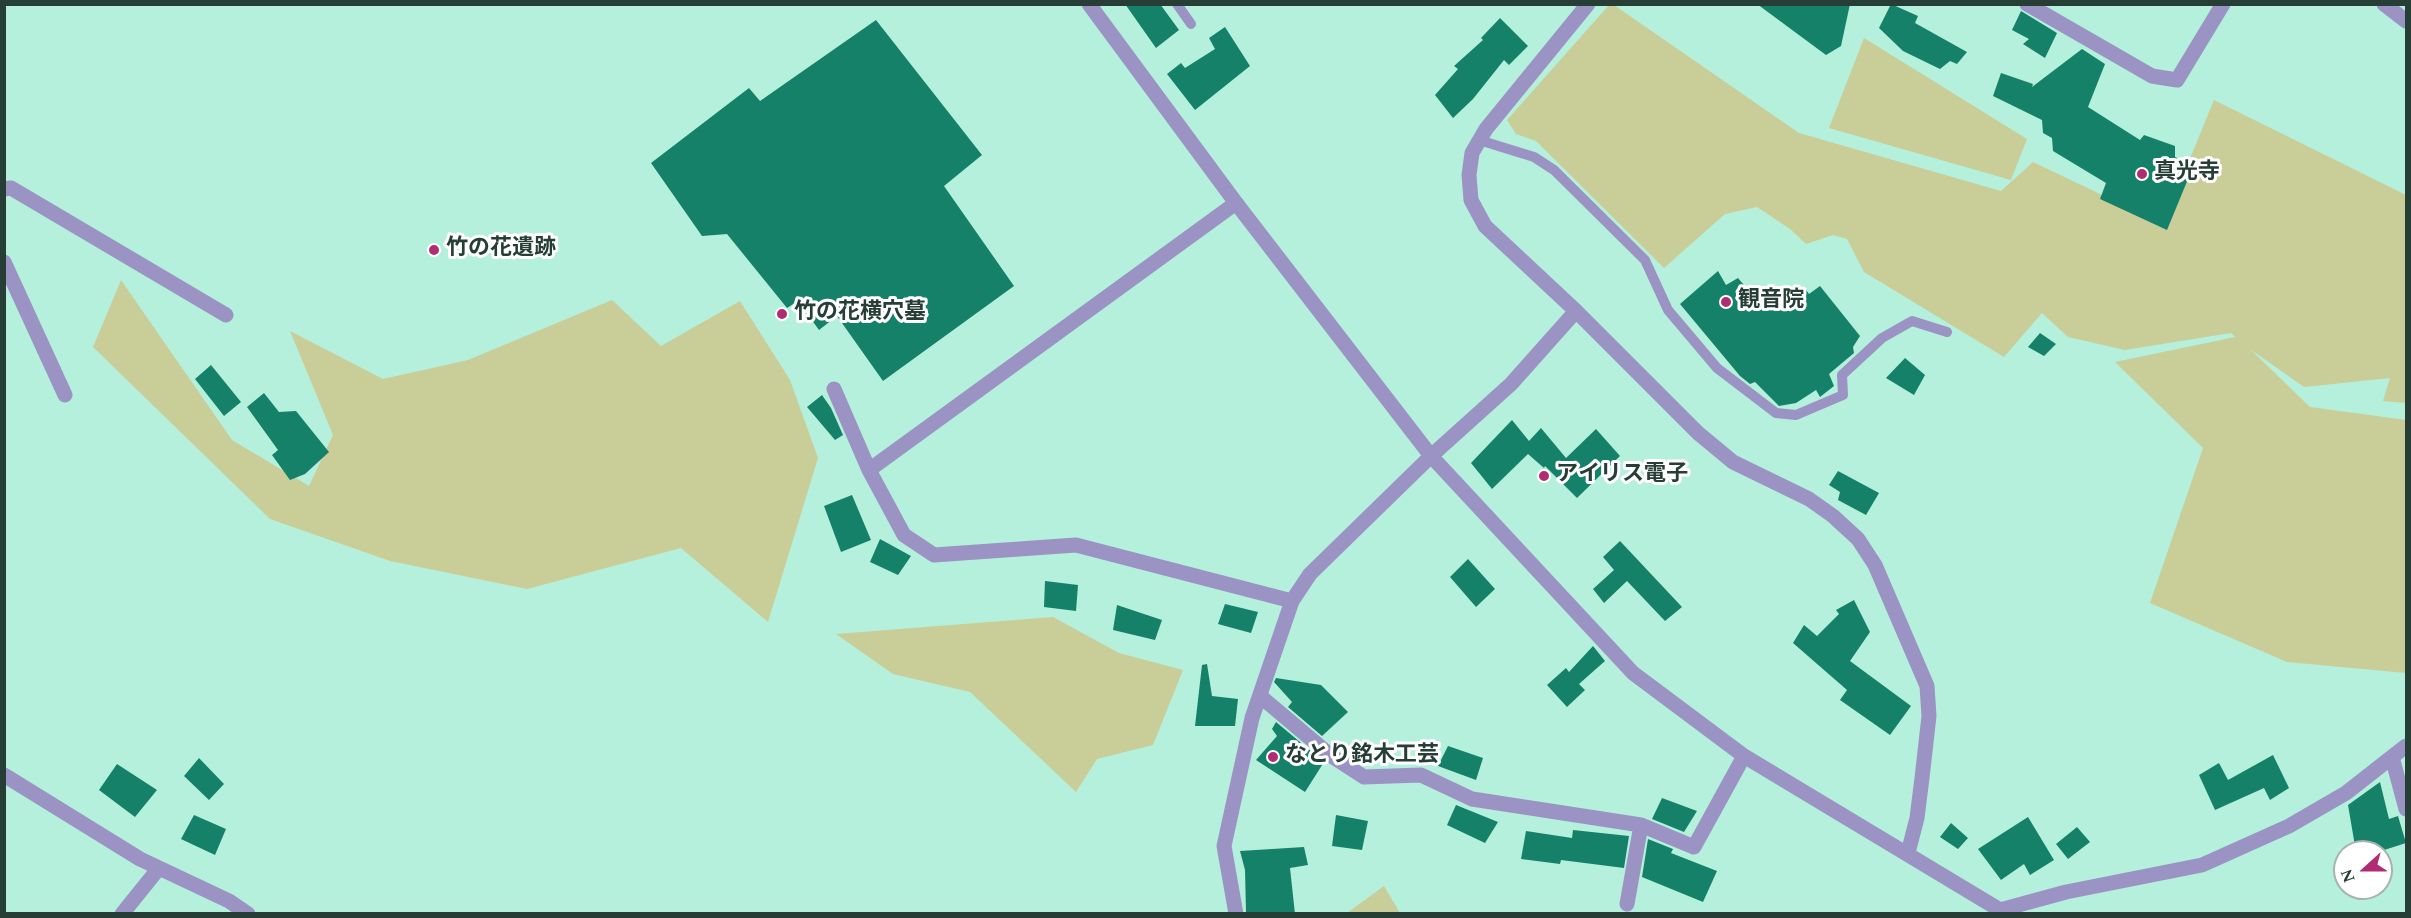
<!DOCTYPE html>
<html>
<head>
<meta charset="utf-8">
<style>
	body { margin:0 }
	#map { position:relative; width:2411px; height:918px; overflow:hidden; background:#b5f0dc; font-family:Spectral,serif }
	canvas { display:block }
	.frame { position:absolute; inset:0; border:6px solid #263e36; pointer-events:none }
	.north { position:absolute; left:2333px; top:840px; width:60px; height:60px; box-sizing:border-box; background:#fff; border:2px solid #a8b2af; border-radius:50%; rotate:249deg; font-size:16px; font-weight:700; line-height:24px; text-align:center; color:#263e36 }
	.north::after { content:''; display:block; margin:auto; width:21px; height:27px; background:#b02c74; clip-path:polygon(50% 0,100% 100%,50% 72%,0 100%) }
</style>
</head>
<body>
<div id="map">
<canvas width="2411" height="918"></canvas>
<div class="frame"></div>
<div class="north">N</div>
</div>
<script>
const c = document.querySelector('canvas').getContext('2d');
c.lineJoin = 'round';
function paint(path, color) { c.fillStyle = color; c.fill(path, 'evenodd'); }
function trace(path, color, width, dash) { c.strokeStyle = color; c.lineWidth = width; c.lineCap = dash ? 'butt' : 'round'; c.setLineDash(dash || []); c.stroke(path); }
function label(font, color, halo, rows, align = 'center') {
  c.font = font + ' Spectral,"Noto Sans JP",serif'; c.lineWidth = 6; c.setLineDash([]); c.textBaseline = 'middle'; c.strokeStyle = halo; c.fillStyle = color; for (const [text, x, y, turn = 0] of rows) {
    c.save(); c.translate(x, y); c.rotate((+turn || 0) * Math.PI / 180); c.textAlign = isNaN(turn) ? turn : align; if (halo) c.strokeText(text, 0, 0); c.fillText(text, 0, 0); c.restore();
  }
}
paint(new Path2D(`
	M 1609,5 L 1614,5 L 1799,133 L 2001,191 L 2033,162 L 2163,224 L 2214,100 L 2406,195 L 2406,403 L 2383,401 L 2390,378 L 2304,387 L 2250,349 L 2310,407 L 2406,420 L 2406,673 L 2287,662 L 2150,603 L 2203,448 L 2115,362 L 2235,337 L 2231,333 L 2125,350 L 2068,337 L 2042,313 L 2004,357 L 1864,272 L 1847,239 L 1833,235 L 1806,244 L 1790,229 L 1757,207 L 1725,214 L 1664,268 L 1536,141 L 1516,134 L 1507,120 Z
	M 1864,38 L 2027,139 L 2011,180 L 1829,128 Z
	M 121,280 L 232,440 L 309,486 L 333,435 L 290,331 L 383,379 L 468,360 L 612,300 L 661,346 L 740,301 L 790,380 L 818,458 L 768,622 L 681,548 L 527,589 L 390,561 L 270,519 L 93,347 Z
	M 1053,617 L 1119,653 L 1183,670 L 1153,745 L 1097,759 L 1076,792 L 970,692 L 893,674 L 836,634 Z
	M 1384,886 L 1400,913 L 1347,913 Z`), '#c9cd98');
paint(new Path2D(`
	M 1125,4 L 1160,4 L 1179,30 L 1156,48 Z
	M 1757,4 L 1850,4 L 1841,46 L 1826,55 Z
	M 1891,4 L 1918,16 L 1915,23 L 1967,52 L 1957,64 L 1950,61 L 1940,69 L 1903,51 L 1879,28 Z
	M 2021,11 L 2057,33 L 2045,58 L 2023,44 L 2029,39 L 2012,30 Z
	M 1500,18 L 1528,46 L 1509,65 L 1504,60 L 1473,99 L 1453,118 L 1435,95 L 1458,69 L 1454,66 L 1483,40 L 1481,38 Z
	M 876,20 L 982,155 L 944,186 L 1014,286 L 883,381 L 837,316 L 819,330 L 798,301 L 787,308 L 727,234 L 702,236 L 651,163 L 749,88 L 760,101 Z
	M 1225,27 L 1250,66 L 1195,110 L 1167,74 L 1181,63 L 1185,68 L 1215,49 L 1209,38 Z
	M 2082,49 L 2105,64 L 2088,107 L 2140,140 L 2144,135 L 2175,146 L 2175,157 L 2193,167 L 2167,230 L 2100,199 L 2106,183 L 2053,151 L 2052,138 L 2043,133 L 2042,120 L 1993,96 L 2001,73 L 2033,84 L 2032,87 Z
	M 1718,271 L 1726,285 L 1738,278 L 1765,310 L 1804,287 L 1809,294 L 1820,286 L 1860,336 L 1853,347 L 1854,353 L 1829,374 L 1834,386 L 1820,397 L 1816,390 L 1796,403 L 1779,406 L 1755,382 L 1750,384 L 1740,376 L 1680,304 Z
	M 2040,333 L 2056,344 L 2044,356 L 2028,347 Z
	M 1905,358 L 1925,375 L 1914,395 L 1886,378 Z
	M 211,365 L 241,402 L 224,416 L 195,379 Z
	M 264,393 L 279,412 L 296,411 L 329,452 L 305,474 L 290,480 L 272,455 L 278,450 L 247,407 Z
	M 822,395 L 831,408 L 843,435 L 835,440 L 807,407 Z
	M 1512,420 L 1529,441 L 1541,428 L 1566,458 L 1596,429 L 1620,456 L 1577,498 L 1545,466 L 1544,468 L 1528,454 L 1492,489 L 1471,463 Z
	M 1838,471 L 1879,493 L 1866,515 L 1838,500 L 1840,492 L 1829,485 Z
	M 852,495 L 871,540 L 841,552 L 824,506 Z
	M 880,539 L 911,556 L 898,575 L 870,562 Z
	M 1620,541 L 1682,607 L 1665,621 L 1627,581 L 1604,603 L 1593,589 L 1614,570 L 1603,557 Z
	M 1468,559 L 1495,589 L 1476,607 L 1450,577 Z
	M 1045,581 L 1078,585 L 1076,611 L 1044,607 Z
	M 1854,600 L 1870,632 L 1850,661 L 1911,706 L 1890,735 L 1840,700 L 1847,690 L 1793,643 L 1804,625 L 1817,636 L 1839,614 L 1836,610 Z
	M 1225,604 L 1258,612 L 1251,633 L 1218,624 Z
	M 1117,605 L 1162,620 L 1155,640 L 1113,630 Z
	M 1593,646 L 1605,661 L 1579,684 L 1585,690 L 1567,707 L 1547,685 L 1566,668 L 1569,672 Z
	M 1207,664 L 1212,696 L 1238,699 L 1235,726 L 1195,726 L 1202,665 Z
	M 1276,678 L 1321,685 L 1348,712 L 1322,736 L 1288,707 L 1292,702 L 1274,682 Z
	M 1276,722 L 1324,762 L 1305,792 L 1256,760 L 1277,736 L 1272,729 Z
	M 1448,746 L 1483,758 L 1476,780 L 1438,766 Z
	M 2273,755 L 2289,788 L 2270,800 L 2264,788 L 2215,810 L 2199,775 L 2219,763 L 2228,780 Z
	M 199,758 L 224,784 L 209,800 L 184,776 Z
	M 117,764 L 157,790 L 135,817 L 99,790 Z
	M 2380,782 L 2389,819 L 2398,816 L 2406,843 L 2378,852 L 2365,852 L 2363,844 L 2355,846 L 2348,805 Z
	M 1662,798 L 1697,811 L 1684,832 L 1652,819 Z
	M 1456,805 L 1498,822 L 1485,843 L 1447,825 Z
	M 194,815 L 226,829 L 215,855 L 181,839 Z
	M 1336,815 L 1368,821 L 1362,850 L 1332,846 Z
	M 2028,817 L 2054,860 L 2030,875 L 2024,864 L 2001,880 L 1978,849 Z
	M 1951,823 L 1968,838 L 1958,849 L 1940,837 Z
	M 2077,827 L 2090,842 L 2068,859 L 2056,844 Z
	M 1573,830 L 1629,836 L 1624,868 L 1561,860 L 1560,864 L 1521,859 L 1526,831 L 1572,838 Z
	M 1648,839 L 1673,849 L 1671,853 L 1717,871 L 1703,902 L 1642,877 Z
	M 1304,847 L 1308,865 L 1290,868 L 1295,914 L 1246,912 L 1245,870 L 1240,851 Z`), '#148168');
trace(new Path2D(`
	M 1177,4 L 1191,24
	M 1479,140 L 1534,157 L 1554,170 L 1645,260 L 1668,310 L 1717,368 L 1776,413 L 1796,415 L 1843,395 L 1842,375 L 1882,338 L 1912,321 L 1947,332`), '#9b93c4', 10);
trace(new Path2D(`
	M 1588,4 L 1486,129 L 1472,153 L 1469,175 L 1471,200 L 1485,226 L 1576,311 L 1698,433 L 1733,462 L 1809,499 L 1833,516 L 1858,539 L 1875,565 L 1927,686 L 1929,716 L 1922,778 L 1917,818 L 1908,853
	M 2027,4 L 2152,76 L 2177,80 L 2223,4
	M 4,189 L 11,188 L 226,315
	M 4,262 L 65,395
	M 834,389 L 869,470 L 904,535 L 934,555 L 1076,545 L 1292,601
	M 869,470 L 1236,203
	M 1260,696 L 1330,755 L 1364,777 L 1421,775 L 1472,799 L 1641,825 L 1694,847 L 1744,756
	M 2392,757 L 2406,809
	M 4,775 L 140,859 L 229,901 L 248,914
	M 1627,904 L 1641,825
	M 122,914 L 159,868
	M 1236,914 L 1224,846 L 1252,718 L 1292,601 L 1310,574 L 1431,456 L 1511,384 L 1576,311
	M 1997,914 L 2000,910 L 2066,892 L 2202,865 L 2289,826 L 2346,793 L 2406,746`), '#9b93c4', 15);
trace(new Path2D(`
	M 1089,4 L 1236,203 L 1431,456 L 1633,673 L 1744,756 L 2000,910
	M 2384,4 L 2406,21`), '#9b93c4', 15);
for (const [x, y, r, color] of [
	[2142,174,6,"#b02c74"],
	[434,250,6,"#b02c74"],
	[1726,302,6,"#b02c74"],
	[782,314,6,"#b02c74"],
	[1544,476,6,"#b02c74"],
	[1273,757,6,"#b02c74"]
]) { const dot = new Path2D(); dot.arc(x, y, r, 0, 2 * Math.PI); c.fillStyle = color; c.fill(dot); trace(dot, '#fff', 2); }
label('bold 22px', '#263e36', '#fff', [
	["真光寺",2154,174],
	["竹の花遺跡",446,250],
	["観音院",1738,302],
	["竹の花横穴墓",794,314],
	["アイリス電子",1556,476],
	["なとり銘木工芸",1285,757]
], 'left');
</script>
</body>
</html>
